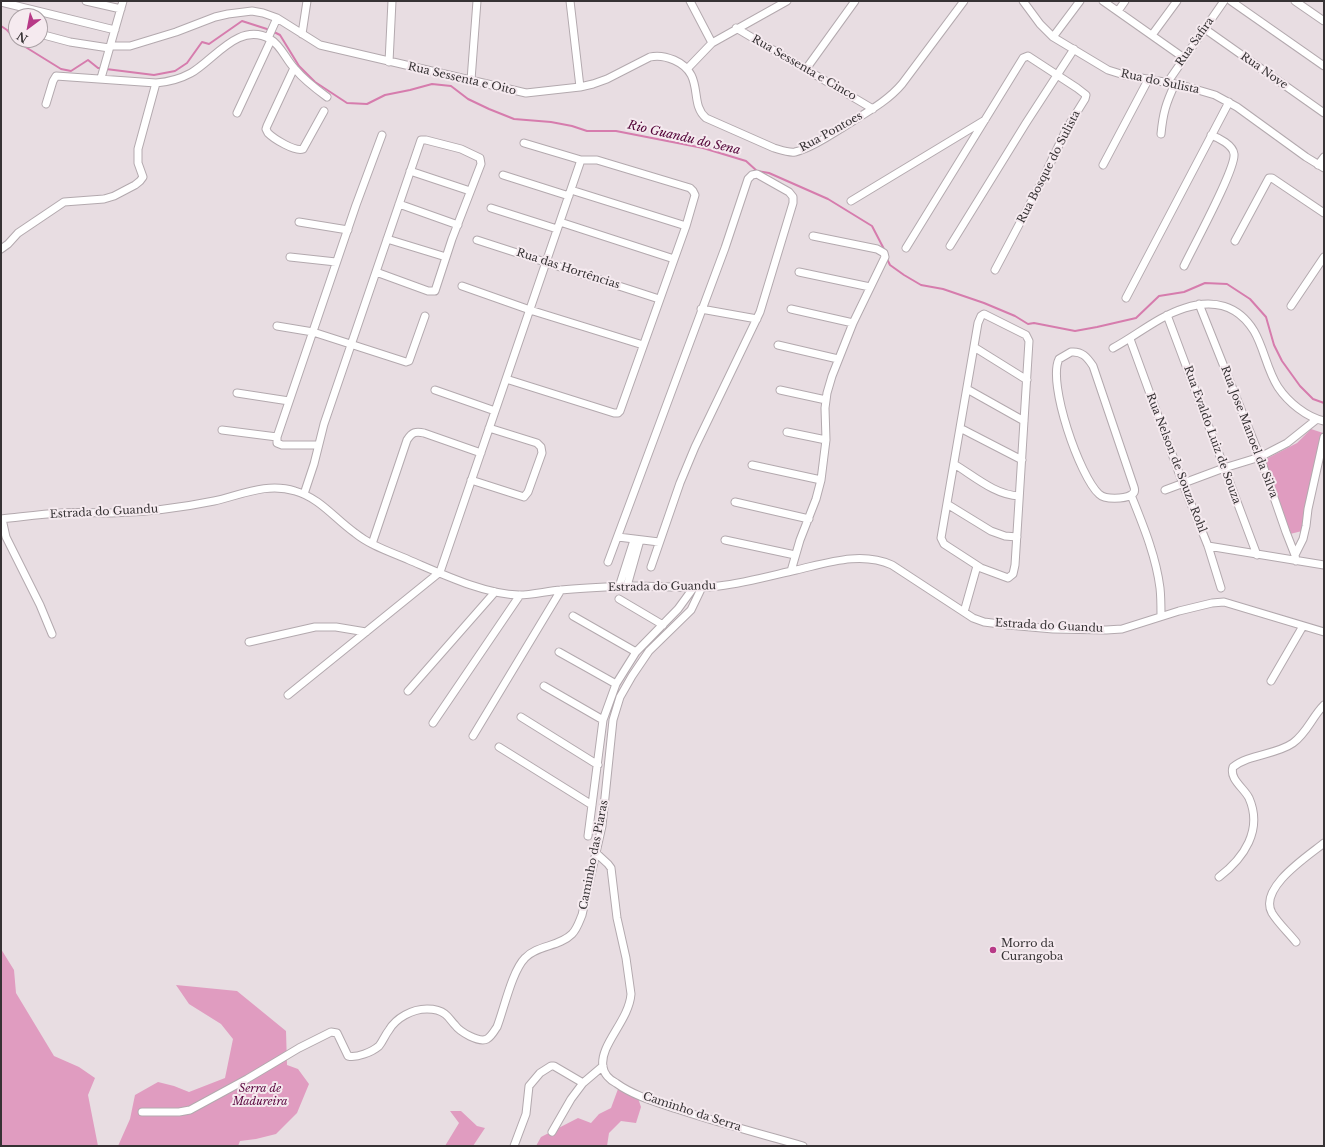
<!DOCTYPE html>
<html>
<head>
<meta charset="utf-8">
<style>
	body { margin:0 }
	#map { position:relative; width:1325px; height:1147px; overflow:hidden; background:#e8dde2; font-family:"Libre Baskerville",serif }
	canvas { display:block }
	.frame { position:absolute; inset:0; border:2px solid #363234; pointer-events:none }
	.north { position:absolute; left:8px; top:8px; width:40px; height:40px; box-sizing:border-box; background:#f5eaef; border:1px solid #a9a0a4; border-radius:50%; rotate:212deg; font-size:11px; font-weight:700; line-height:16px; text-align:center; color:#363234 }
	.north::after { content:''; display:block; margin:auto; width:14px; height:18px; background:#b73987; clip-path:polygon(50% 0,100% 100%,50% 72%,0 100%) }
</style>
</head>
<body>
<div id="map">
<canvas width="1325" height="1147"></canvas>
<div class="frame"></div>
<div class="north">N</div>
</div>
<script>
const c = document.querySelector('canvas').getContext('2d');
c.lineJoin = 'round';
function paint(path, color) { c.fillStyle = color; c.fill(path, 'evenodd'); }
function trace(path, color, width, dash) { c.strokeStyle = color; c.lineWidth = width; c.lineCap = dash ? 'butt' : 'round'; c.setLineDash(dash || []); c.stroke(path); }
function label(font, color, halo, rows, align = 'center') {
  c.font = font + ' "Libre Baskerville",serif'; c.lineWidth = 4; c.setLineDash([]); c.textBaseline = 'middle'; c.strokeStyle = halo; c.fillStyle = color; for (const [text, x, y, turn = 0] of rows) {
    c.save(); c.translate(x, y); c.rotate((+turn || 0) * Math.PI / 180); c.textAlign = isNaN(turn) ? turn : align; if (halo) c.strokeText(text, 0, 0); c.fillText(text, 0, 0); c.restore();
  }
}
paint(new Path2D(`
	M 1311,429 L 1323,433 L 1302,531 L 1290,534 L 1264,460 L 1297,443 Z
	M 1,949 L 14,970 L 16,993 L 54,1056 L 79,1067 L 95,1078 L 88,1095 L 98,1146 L 1,1146 Z
	M 176,985 L 237,991 L 286,1031 L 287,1065 L 298,1069 L 309,1084 L 297,1113 L 276,1134 L 256,1139 L 240,1141 L 238,1146 L 118,1146 L 130,1119 L 135,1095 L 158,1082 L 174,1086 L 189,1092 L 225,1078 L 233,1039 L 221,1024 L 189,1004 Z
	M 618,1089 L 638,1098 L 641,1107 L 636,1123 L 621,1121 L 609,1133 L 607,1146 L 536,1146 L 541,1137 L 578,1118 L 591,1123 L 599,1114 L 611,1108 Z
	M 450,1111 L 461,1111 L 477,1126 L 485,1128 L 473,1146 L 445,1146 L 459,1123 Z`), '#e09cc0');
trace(new Path2D(`
	M 1,26 L 7,30 L 19,43 L 61,69 L 71,71 L 88,60 L 98,68 L 102,68
	M 274,32 L 280,35 L 299,66 L 315,82 L 347,103 L 367,104 L 385,95 L 410,90 L 432,84 L 451,86 L 468,99 L 489,109 L 514,119 L 551,122 L 572,126 L 587,131 L 616,131 L 703,148 L 746,161 L 757,171 L 769,173 L 828,199 L 872,226 L 885,251
	M 106,69 L 154,75 L 175,71 L 187,63 L 202,42 L 209,44 L 242,21 L 270,30
	M 887,259 L 890,265 L 904,275 L 921,285 L 943,289 L 984,303 L 1015,316 L 1028,324 L 1034,323 L 1075,331 L 1097,327 L 1136,318 L 1159,296 L 1184,292 L 1205,283 L 1227,284 L 1250,299 L 1266,317 L 1274,345 L 1282,361 L 1300,386 L 1313,399 L 1324,403`), '#d67cad', 2);
const minor = new Path2D(`
	M 86,1 L 121,9
	M 570,1 L 580,87
	M 690,1 L 712,43
	M 1023,1 L 1040,24 L 1053,37 L 1108,70 L 1124,75 L 1181,85 L 1215,95 L 1237,107 L 1306,157 L 1324,168
	M 1103,1 L 1184,58
	M 1231,1 L 1324,66
	M 1295,1 L 1324,21
	M 1,2 L 115,30
	M 1118,11 L 1125,1
	M 736,28 L 873,109
	M 1205,29 L 1324,113
	M 40,34 L 70,42 L 109,48
	M 302,34 L 307,1
	M 1152,35 L 1177,1
	M 1053,37 L 1080,1
	M 268,38 L 277,18
	M 110,46 L 130,46 L 176,32 L 215,17 L 228,14 L 252,11 L 263,13 L 277,18 L 320,45 L 526,93 L 580,87 L 593,84 L 607,79 L 650,57 C 658,55 667,57 674,60 C 706,74 688,103 706,118 L 774,148 C 781,150 788,153 795,152 C 812,148 828,136 842,128 C 863,114 886,103 902,84 L 964,1
	M 389,62 L 392,1
	M 294,68 L 267,126 L 266,129 L 268,133 C 274,139 295,152 303,149 L 324,111
	M 687,69 L 712,43 L 787,1
	M 806,69 L 855,1
	M 101,78 L 123,1
	M 471,80 L 477,1
	M 1167,83 L 1224,1
	M 46,104 L 53,81 L 56,76 L 156,83 C 168,82 180,79 191,73 C 214,60 239,21 270,39 C 281,45 286,60 295,69 C 304,80 316,89 327,97
	M 237,113 L 271,40
	M 1161,134 C 1163,113 1166,103 1175,84
	M 1103,165 L 1148,80
	M 1318,165 L 1324,157
	M 410,171 L 470,191
	M 503,175 L 569,196
	M 571,190 L 686,226
	M 851,201 L 985,120
	M 399,204 L 458,225
	M 491,208 L 557,229
	M 299,222 L 348,230
	M 560,222 L 674,259
	M 387,239 L 446,257
	M 477,240 L 659,299
	M 1235,241 L 1269,178 L 1272,178 L 1324,213
	M 950,246 L 1026,123 L 1074,49
	M 906,248 L 1023,58 L 1028,56 L 1077,88 L 1086,95 L 1085,99 L 1067,128 L 1040,185 L 995,270
	M 1,249 L 8,244 L 18,233 L 64,202 L 104,199 L 114,196 L 135,185 L 140,181 L 143,177 L 138,163 L 138,149 L 156,83
	M 290,257 L 336,262
	M 1184,266 C 1193,247 1236,169 1234,154 C 1233,145 1219,138 1211,135
	M 799,272 L 870,287
	M 462,286 L 530,310 L 643,345
	M 1126,298 L 1229,102
	M 1199,304 L 1260,457 L 1286,532 L 1295,555 L 1296,561
	M 1291,306 L 1324,257
	M 701,309 L 757,319
	M 791,309 L 853,323
	M 984,314 L 1026,335 L 1029,341 L 1015,565 L 1013,574 L 1008,578 L 981,568 L 944,544 L 941,538 L 978,323 L 981,316 Z
	M 1167,315 L 1257,555
	M 277,326 L 313,332 L 406,362 L 409,361 L 425,316
	M 1130,339 L 1183,484 L 1208,546 L 1221,588
	M 778,345 L 838,359
	M 974,347 L 1027,380
	M 1113,348 C 1137,335 1159,316 1185,308 C 1213,299 1238,305 1254,331 C 1264,348 1267,370 1278,387 C 1288,402 1306,417 1324,421
	M 1071,352 C 1082,351 1087,357 1093,366 L 1134,487 C 1135,490 1135,493 1131,495 C 1124,499 1105,500 1099,494 C 1080,477 1047,383 1059,359 Z
	M 506,379 L 614,413 L 618,413 L 620,411 L 686,226 L 695,195 L 693,191 L 690,188 L 597,160 L 581,160 L 524,143
	M 967,389 L 1024,421
	M 435,390 L 495,411
	M 780,390 L 826,400
	M 237,393 L 289,401
	M 960,428 L 1022,460
	M 222,430 L 277,437
	M 787,432 L 826,440
	M 318,445 L 282,445 L 277,443 L 277,437 L 356,205 L 382,135
	M 954,464 C 974,476 995,495 1019,496
	M 752,465 L 821,480
	M 471,480 L 524,497 L 528,492 L 542,453 L 541,447 L 537,443 L 489,428
	M 1165,490 L 1224,468 L 1260,457 L 1287,443 L 1317,419
	M 304,494 L 314,464 L 324,424 L 421,140 L 426,140 L 461,149 L 480,158 L 481,164 L 452,239 L 435,291 L 428,291 L 376,272
	M 1131,495 C 1143,525 1156,556 1160,588 C 1161,597 1161,607 1161,616
	M 735,502 L 809,519
	M 947,504 L 991,531 L 1005,536 L 1017,537
	M 1,519 C 21,517 41,514 61,513 C 78,512 95,513 112,513 C 146,512 180,508 214,501 C 241,495 267,482 295,491 C 320,498 335,519 355,533 C 371,546 391,552 409,560 C 442,574 484,594 519,595 C 533,595 547,591 561,590 C 582,588 604,587 626,586 C 657,585 688,590 719,586 C 745,583 770,576 796,570 C 827,563 861,551 892,565 L 973,618 L 984,622 L 1008,625 L 1053,629 L 1106,630 L 1122,629 L 1179,611 L 1212,603 L 1224,602 L 1324,632
	M 2,519 L 6,537 L 40,605 L 52,634
	M 618,537 L 659,542
	M 725,540 L 795,555
	M 372,544 L 407,440 C 412,432 416,431 424,433 L 481,453
	M 1208,546 L 1324,565
	M 1295,555 L 1303,539 L 1306,526 L 1308,509 L 1324,437
	M 608,562 L 725,248 L 748,179 L 752,175 L 757,174 L 789,192 L 793,197 L 793,203 L 760,312 L 695,447 L 680,483 L 651,567
	M 791,571 L 800,540 L 816,499 L 821,480 L 826,440 L 825,408 L 827,393 L 832,376 L 853,323 L 885,257 L 884,253 L 877,249 L 813,236
	M 627,586 L 640,540
	M 619,587 L 634,540
	M 619,599 L 663,625
	M 964,612 L 977,566
	M 573,616 L 636,652
	M 249,642 L 315,627 L 336,627 L 366,632
	M 559,652 L 616,684
	M 1271,681 L 1303,626
	M 544,686 L 603,720
	M 408,691 L 495,592
	M 288,695 L 440,572 L 581,160
	M 521,717 L 598,765
	M 433,723 L 520,595
	M 473,736 L 561,590
	M 499,747 L 592,805
	M 588,836 L 603,720 L 616,684 L 636,652 L 678,609 L 694,587
	M 595,852 L 608,864 L 611,868 L 617,918 L 626,958 L 631,994 C 629,1021 599,1045 603,1067 C 604,1074 610,1080 616,1083 C 634,1096 656,1102 677,1109 C 719,1123 761,1134 803,1146
	M 1219,877 C 1244,858 1263,830 1249,798 C 1244,788 1229,779 1233,767 C 1249,754 1276,755 1293,743 C 1307,733 1312,717 1324,705
	M 1296,942 C 1288,932 1278,923 1272,913 C 1258,888 1308,856 1324,843
	M 142,1112 L 179,1112 L 190,1110 L 247,1079 L 299,1048 L 331,1032 L 337,1033 L 348,1056 C 357,1058 372,1052 379,1046 C 383,1041 385,1035 389,1030 C 396,1018 412,1009 427,1009 C 433,1009 440,1010 445,1014 C 449,1017 451,1021 455,1025 C 460,1032 479,1043 487,1039 C 492,1036 494,1031 497,1027 C 504,1009 512,971 525,958 C 537,945 559,947 572,934 C 577,929 579,922 582,915 L 602,826 L 613,720 L 620,697 L 632,676 L 649,651 L 691,610 L 702,587
	M 552,1132 L 571,1099 L 583,1083
	M 514,1146 L 526,1114 L 529,1086 L 540,1073 L 551,1066 L 554,1066 L 583,1083 L 603,1066`);
trace(minor, '#b3a9ae', 9);
trace(minor, '#fff', 7);
for (const [x, y, r, color] of [
	[993,950,4,"#b73987"]
]) { const dot = new Path2D(); dot.arc(x, y, r, 0, 2 * Math.PI); c.fillStyle = color; c.fill(dot); trace(dot, '#f5eaef', 1.5); }
label('11px', '#363234', '#f5eaef', [
	["Rua Safira",1195,42,-55],
	["Rua Sessenta e Cinco",804,68,30],
	["Rua Nove",1264,71,35],
	["Rua Sessenta e Oito",462,79,13],
	["Rua do Sulista",1160,82,12],
	["Rua Pontoes",831,132,-29],
	["Rua Bosque do Sulista",1049,167,-63],
	["Rua das Hortências",568,269,18],
	["Rua Jose Manoel da Silva",1249,432,69],
	["Rua Evaldo Luiz de Souza",1212,435,70],
	["Rua Nelson de Souza Rohl",1176,463,69],
	["Estrada do Guandu",104,512,-3],
	["Estrada do Guandu",662,587,-1],
	["Estrada do Guandu",1049,626,3],
	["Caminho das Piaras",594,855,-79],
	["Caminho da Serra",692,1112,18]
]);
label('11px', '#363234', '#f5eaef', [
	["Morro da",1001,944],
	["Curangoba",1001,957]
], 'left');
label('italic 11px', '#5a063e', '#f5eaef', [
	["Serra de",260,1089],
	["Madureira",260,1102]
]);
label('italic 12px', '#510036', '#f5eaef', [
	["Rio Guandu do Sena",684,138,13]
]);
</script>
</body>
</html>
